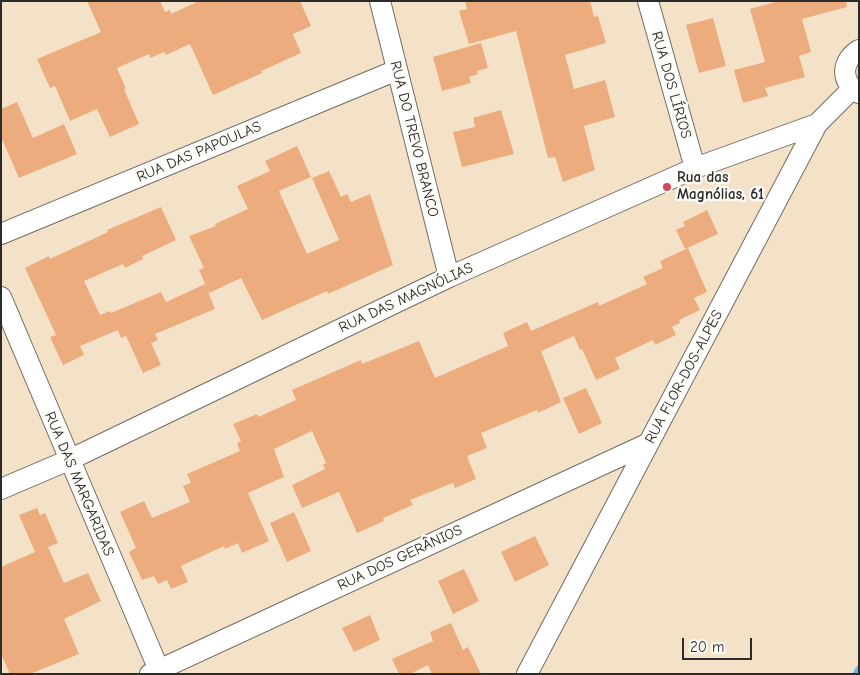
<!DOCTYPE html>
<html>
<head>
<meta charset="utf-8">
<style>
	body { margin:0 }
	#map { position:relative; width:860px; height:675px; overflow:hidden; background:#f4e2c8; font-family:"Comic Neue",sans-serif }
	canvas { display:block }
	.frame { position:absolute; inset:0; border:2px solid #2b2b2b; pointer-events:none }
	.scale { position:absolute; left:682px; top:638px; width:70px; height:22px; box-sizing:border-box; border:2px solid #2b2b2b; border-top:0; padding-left:6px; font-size:15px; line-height:18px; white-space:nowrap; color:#2b2b2b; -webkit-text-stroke:4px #fdfcf7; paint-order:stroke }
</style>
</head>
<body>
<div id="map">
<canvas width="860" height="675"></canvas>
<div class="frame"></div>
<div class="scale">20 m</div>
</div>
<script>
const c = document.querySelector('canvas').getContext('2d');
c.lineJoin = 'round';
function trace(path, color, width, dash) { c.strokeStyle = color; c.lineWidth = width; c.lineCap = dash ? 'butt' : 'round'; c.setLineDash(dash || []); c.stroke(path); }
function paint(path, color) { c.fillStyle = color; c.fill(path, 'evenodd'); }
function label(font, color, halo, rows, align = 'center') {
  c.font = font + ' "Comic Neue",sans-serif'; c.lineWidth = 4.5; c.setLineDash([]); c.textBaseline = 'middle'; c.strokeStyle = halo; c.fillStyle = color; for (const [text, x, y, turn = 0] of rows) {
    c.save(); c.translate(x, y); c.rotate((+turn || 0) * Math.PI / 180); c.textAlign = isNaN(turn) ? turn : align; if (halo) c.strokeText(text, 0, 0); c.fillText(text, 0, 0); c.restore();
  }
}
trace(new Path2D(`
	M 856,674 L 859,669`), '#6db5e4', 7);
paint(new Path2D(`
	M 87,1 L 160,1 L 165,12 L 170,10 L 171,14 L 199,1 L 300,1 L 311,26 L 293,34 L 301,53 L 261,71 L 262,73 L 213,95 L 190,44 L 166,55 L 164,52 L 150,58 L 149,54 L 117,68 L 126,89 L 124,89 L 139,124 L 110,137 L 97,109 L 70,121 L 55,86 L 50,88 L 37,59 L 101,32 Z
	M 465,1 L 590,1 L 594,17 L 598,16 L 606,43 L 565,55 L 574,89 L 605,80 L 615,117 L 584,126 L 595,170 L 563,182 L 555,157 L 548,158 L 516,31 L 469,44 L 459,11 L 467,9 Z
	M 779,1 L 846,1 L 847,7 L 802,19 L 811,52 L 799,56 L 805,77 L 765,88 L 768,96 L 743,103 L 734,70 L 765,62 L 750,9 Z
	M 713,18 L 726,66 L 699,73 L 686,25 Z
	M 481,43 L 488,68 L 477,71 L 478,74 L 469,77 L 471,83 L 442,91 L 433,57 Z
	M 17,102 L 33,138 L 64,124 L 77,154 L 19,178 L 1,137 L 1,109 Z
	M 501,110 L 514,154 L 462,167 L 453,132 L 475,127 L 473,118 Z
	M 297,146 L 311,177 L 279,191 L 307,254 L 339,240 L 312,178 L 329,171 L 341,197 L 347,194 L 351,202 L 370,194 L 393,265 L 328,294 L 327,291 L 262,320 L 241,278 L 209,293 L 199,270 L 204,268 L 189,236 L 216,226 L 215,224 L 248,209 L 237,186 L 270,171 L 265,161 Z
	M 161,207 L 176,240 L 142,256 L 143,259 L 125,268 L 123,264 L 84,281 L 100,315 L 110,311 L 111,313 L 161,292 L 166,302 L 205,284 L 215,309 L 155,334 L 158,340 L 151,343 L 161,365 L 143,373 L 126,336 L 121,338 L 118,330 L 80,346 L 84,355 L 63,365 L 50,337 L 56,335 L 25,268 L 49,256 L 50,259 L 108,232 L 107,230 Z
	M 707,210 L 718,234 L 685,249 L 676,230 L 685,226 L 683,222 Z
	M 688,248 L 707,292 L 694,298 L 700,310 L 679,320 L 680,323 L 672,327 L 676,335 L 655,345 L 653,340 L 615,358 L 620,369 L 596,380 L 582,349 L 580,350 L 574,336 L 541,351 L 561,402 L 538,413 L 537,410 L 481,433 L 487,448 L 467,456 L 476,479 L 455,488 L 453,483 L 410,500 L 413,505 L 383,518 L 384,521 L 357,533 L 339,492 L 302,508 L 292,485 L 325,469 L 323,465 L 326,463 L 312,431 L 274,449 L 284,477 L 248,493 L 269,541 L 242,553 L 238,543 L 225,549 L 224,546 L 181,566 L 188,582 L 171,589 L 167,580 L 158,584 L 154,576 L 142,580 L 129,552 L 136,548 L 120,512 L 144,501 L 152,518 L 190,502 L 183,486 L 191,483 L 187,474 L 240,451 L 237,443 L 241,441 L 233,424 L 257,414 L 258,417 L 296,400 L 292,390 L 361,360 L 362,364 L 419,341 L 435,378 L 508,346 L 503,333 L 527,322 L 531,331 L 598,302 L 599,306 L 647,284 L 643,277 L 663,268 L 660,261 Z
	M 586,388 L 602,423 L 579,434 L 563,398 Z
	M 37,508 L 40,515 L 45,513 L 58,543 L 48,547 L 64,583 L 88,573 L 101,601 L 64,619 L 79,654 L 30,674 L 10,674 L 1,654 L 1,567 L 35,552 L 19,515 Z
	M 294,512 L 311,551 L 287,562 L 270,523 Z
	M 535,536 L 549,565 L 515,582 L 501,552 Z
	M 464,569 L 479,601 L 453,614 L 438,581 Z
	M 370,615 L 380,640 L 354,652 L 342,628 Z
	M 451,623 L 463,650 L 468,647 L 481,674 L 432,674 L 428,665 L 410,674 L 399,674 L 392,659 L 433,641 L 430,632 Z`), '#edac7e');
const minor = new Path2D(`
	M 380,1 L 449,277
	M 648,1 L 695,168
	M 859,50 C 841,61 840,82 859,93
	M 1,234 L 397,70
	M 1,297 L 159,670
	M 1,489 L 69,460 L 449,277 L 695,168 L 817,124
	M 150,674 L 649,443
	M 527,674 L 817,124 L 852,89`);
trace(minor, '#716b62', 22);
trace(minor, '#fff', 20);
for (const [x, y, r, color] of [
	[667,187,5,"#d1495b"]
]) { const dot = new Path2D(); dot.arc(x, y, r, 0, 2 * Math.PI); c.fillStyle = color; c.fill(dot); trace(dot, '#fdfcf7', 2); }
label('15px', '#2b2b2b', '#fdfcf7', [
	["RUA DOS LÍRIOS",671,85,74],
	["RUA DO TREVO BRANCO",414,139,76],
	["RUA DAS PAPOULAS",199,152,-23],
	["RUA DAS MAGNÓLIAS",406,298,-25],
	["RUA FLOR-DOS-ALPES",684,377,-62],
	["RUA DAS MARGARIDAS",79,484,67],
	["RUA DOS GERÂNIOS",400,558,-25]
]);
label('bold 15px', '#2b2b2b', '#fdfcf7', [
	["Rua das",677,178],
	["Magnólias, 61",677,195]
], 'left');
</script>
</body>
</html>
